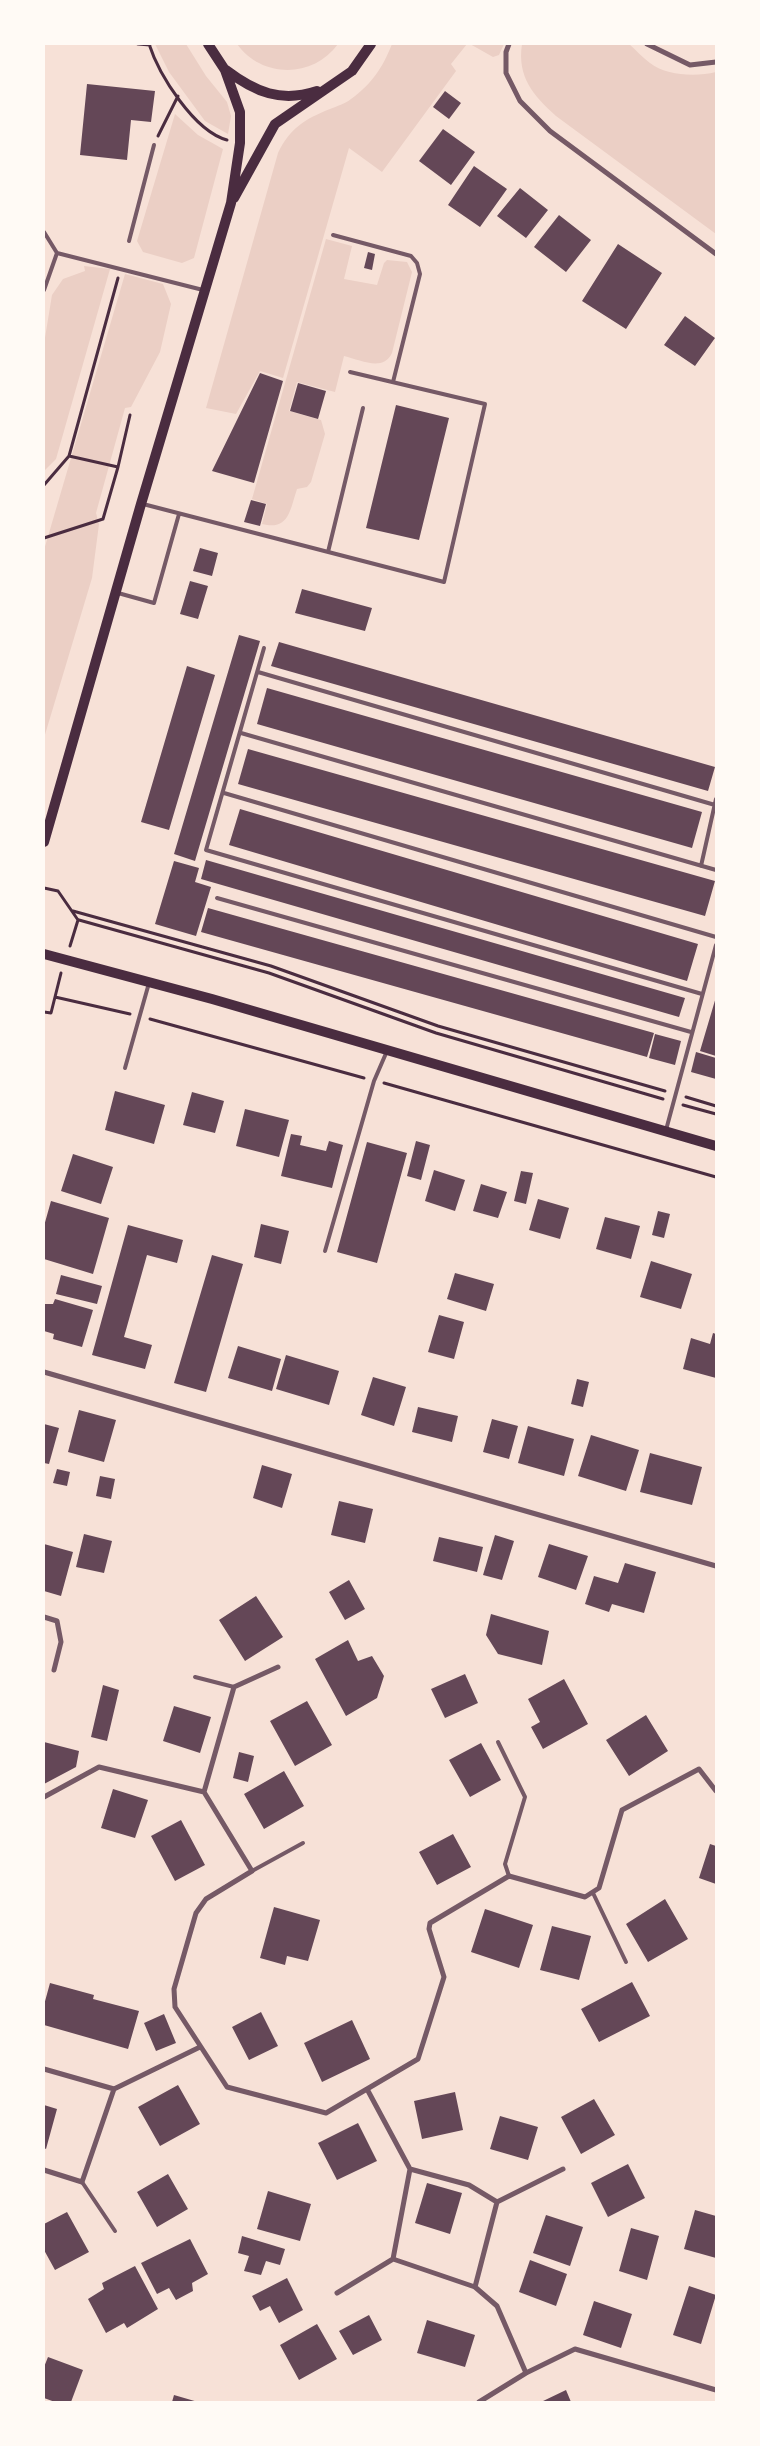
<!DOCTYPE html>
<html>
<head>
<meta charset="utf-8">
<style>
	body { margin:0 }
	#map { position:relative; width:760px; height:2446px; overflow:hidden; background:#f7e1d7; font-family:"Exo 2",sans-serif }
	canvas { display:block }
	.frame { position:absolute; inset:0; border:45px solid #fffaf5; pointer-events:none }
</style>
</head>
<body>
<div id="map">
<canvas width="760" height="2446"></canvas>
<div class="frame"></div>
</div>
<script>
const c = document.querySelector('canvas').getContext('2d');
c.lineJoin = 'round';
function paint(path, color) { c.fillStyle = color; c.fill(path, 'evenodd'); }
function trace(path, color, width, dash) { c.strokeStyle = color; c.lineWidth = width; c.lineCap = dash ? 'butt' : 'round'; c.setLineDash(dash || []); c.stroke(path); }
paint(new Path2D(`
	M 155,44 L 186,44 L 206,76 L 227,102 L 231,116 L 228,134 L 205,121 L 169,72 Z
	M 237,44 L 338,44 C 313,79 261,78 237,44 Z
	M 392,44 L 467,44 L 451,64 L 456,71 L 382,172 L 349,148 L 283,378 L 260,371 L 236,414 L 206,408 L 278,153 C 290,128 305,119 330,109 C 337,106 345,104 351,99 C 372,84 383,67 392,44 Z
	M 470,44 L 504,44 L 499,55 L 493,57 Z
	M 522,44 L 629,44 C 636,50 643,58 650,63 C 667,76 696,77 716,72 L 716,234 L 556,116 C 533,95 517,77 522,44 Z
	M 175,114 L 198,135 L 223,149 L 194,258 L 182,263 L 143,252 L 137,241 Z
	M 326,239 L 352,246 L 344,279 L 377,285 L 384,263 L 387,260 L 407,262 L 412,272 L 392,353 C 383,372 361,360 344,356 L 335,392 L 297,382 L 289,411 L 321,420 L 325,434 L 311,482 L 307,487 L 297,489 C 290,510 289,531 262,524 L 267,504 L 252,499 Z
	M 84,266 L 110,269 L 56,459 L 44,471 L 44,344 L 52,295 L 63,279 L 85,271 Z
	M 125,274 L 163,284 L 171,304 L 160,352 L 131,407 L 125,408 L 96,513 L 99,524 L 92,578 L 44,738 L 44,550 Z`), '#ebcfc5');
paint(new Path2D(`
	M 87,84 L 155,91 L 151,122 L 131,120 L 127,160 L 80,155 Z
	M 445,91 L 461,103 L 449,119 L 433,107 Z
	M 443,129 L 475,152 L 451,185 L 419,161 Z
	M 474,166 L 507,189 L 480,227 L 448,205 Z
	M 520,188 L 548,210 L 526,238 L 497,216 Z
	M 559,215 L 591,240 L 566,272 L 534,247 Z
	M 618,244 L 662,273 L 626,329 L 582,301 Z
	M 368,252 L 375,254 L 372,270 L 364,268 Z
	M 685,316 L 715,338 L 695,366 L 664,345 Z
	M 260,373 L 283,381 L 254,483 L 212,471 Z
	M 298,383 L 326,391 L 318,419 L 290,411 Z
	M 396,405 L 449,418 L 419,540 L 366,528 Z
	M 251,500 L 266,504 L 260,526 L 244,522 Z
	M 200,548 L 218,553 L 212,576 L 193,571 Z
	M 190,581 L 208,586 L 198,619 L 180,614 Z
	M 302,589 L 372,608 L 365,631 L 295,613 Z
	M 239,635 L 260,641 L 195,861 L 174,854 Z
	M 279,642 L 715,767 L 708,791 L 271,666 Z
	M 187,666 L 215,675 L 169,830 L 141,822 Z
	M 267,688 L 702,812 L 692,848 L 257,724 Z
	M 248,749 L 715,881 L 705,916 L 238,784 Z
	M 240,809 L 698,944 L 687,981 L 229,845 Z
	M 206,860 L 685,998 L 679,1017 L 201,879 Z
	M 174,861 L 199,868 L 195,882 L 211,887 L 196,936 L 155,924 Z
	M 208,908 L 654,1033 L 647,1057 L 201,932 Z
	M 716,997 L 716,1056 L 700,1051 Z
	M 655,1034 L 681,1041 L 675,1065 L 649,1058 Z
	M 696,1052 L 716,1058 L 716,1079 L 691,1072 Z
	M 115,1091 L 165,1105 L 154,1144 L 105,1130 Z
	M 192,1092 L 224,1101 L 215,1133 L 183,1125 Z
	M 245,1109 L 289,1120 L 279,1157 L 236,1146 Z
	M 291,1134 L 302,1136 L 300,1145 L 326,1151 L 329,1141 L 343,1145 L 332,1188 L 281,1176 Z
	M 416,1141 L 430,1145 L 421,1180 L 407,1176 Z
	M 367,1142 L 407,1153 L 377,1263 L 337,1252 Z
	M 73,1154 L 113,1167 L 101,1204 L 61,1191 Z
	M 434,1170 L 465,1180 L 455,1211 L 425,1201 Z
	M 521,1171 L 533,1173 L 526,1204 L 514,1201 Z
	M 481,1184 L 507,1192 L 498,1218 L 473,1211 Z
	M 538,1199 L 569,1208 L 560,1239 L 529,1230 Z
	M 51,1201 L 109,1218 L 93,1274 L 44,1259 L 44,1226 Z
	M 658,1211 L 670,1214 L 664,1238 L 652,1235 Z
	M 605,1217 L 640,1226 L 631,1259 L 596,1249 Z
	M 261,1224 L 289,1231 L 281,1264 L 254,1257 Z
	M 128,1225 L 183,1240 L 177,1263 L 147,1255 L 124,1337 L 152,1345 L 145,1369 L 92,1355 Z
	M 212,1255 L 243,1264 L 206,1392 L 174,1383 Z
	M 651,1261 L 692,1274 L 681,1309 L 640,1297 Z
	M 455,1273 L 494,1284 L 486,1311 L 447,1299 Z
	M 61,1275 L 102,1286 L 97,1304 L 56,1294 Z
	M 55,1299 L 93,1310 L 82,1347 L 53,1339 L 54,1334 L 44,1331 L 44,1304 L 53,1304 Z
	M 439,1315 L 464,1322 L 454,1359 L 428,1352 Z
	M 713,1333 L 716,1334 L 716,1378 L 683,1369 L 691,1338 L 710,1344 Z
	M 238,1346 L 281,1359 L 272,1391 L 228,1378 Z
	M 286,1355 L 339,1371 L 329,1405 L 276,1389 Z
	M 373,1377 L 406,1387 L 394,1426 L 361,1415 Z
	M 577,1379 L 589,1382 L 583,1407 L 571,1404 Z
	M 418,1407 L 458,1416 L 452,1442 L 412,1432 Z
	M 79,1410 L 116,1420 L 104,1462 L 68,1452 Z
	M 492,1419 L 518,1426 L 509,1459 L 483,1452 Z
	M 44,1424 L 59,1428 L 49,1464 L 44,1463 Z
	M 528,1426 L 574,1439 L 564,1476 L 518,1463 Z
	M 591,1435 L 639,1450 L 626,1491 L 578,1476 Z
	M 650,1453 L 702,1467 L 692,1505 L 640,1492 Z
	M 262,1465 L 292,1474 L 282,1508 L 253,1498 Z
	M 57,1469 L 70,1472 L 67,1486 L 53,1483 Z
	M 100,1476 L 115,1479 L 111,1499 L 96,1496 Z
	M 339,1501 L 373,1509 L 365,1543 L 331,1535 Z
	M 84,1534 L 112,1541 L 104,1573 L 76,1567 Z
	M 495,1535 L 514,1541 L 502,1580 L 483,1575 Z
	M 439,1537 L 483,1547 L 477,1572 L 433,1561 Z
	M 44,1544 L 73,1552 L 61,1596 L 44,1591 Z
	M 549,1544 L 588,1556 L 576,1590 L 538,1577 Z
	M 625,1563 L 656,1572 L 644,1613 L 612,1604 L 609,1612 L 585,1604 L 594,1576 L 618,1583 Z
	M 349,1580 L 365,1609 L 345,1620 L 329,1592 Z
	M 256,1596 L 283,1637 L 245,1661 L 219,1620 Z
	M 491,1614 L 549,1631 L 542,1665 L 498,1654 L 486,1635 Z
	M 348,1640 L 358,1661 L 372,1656 L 384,1676 L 377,1698 L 346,1716 L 315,1659 Z
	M 465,1674 L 478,1703 L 445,1718 L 431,1689 Z
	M 564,1679 L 588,1724 L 543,1749 L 531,1727 L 540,1722 L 528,1699 Z
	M 103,1685 L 119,1690 L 107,1741 L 91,1737 Z
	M 307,1701 L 332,1745 L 295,1766 L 270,1721 Z
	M 174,1706 L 211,1717 L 200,1753 L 163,1741 Z
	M 646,1715 L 668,1751 L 629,1776 L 606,1740 Z
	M 44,1742 L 79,1751 L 76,1767 L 44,1784 Z
	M 481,1743 L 501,1780 L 470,1797 L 449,1760 Z
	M 239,1752 L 254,1756 L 248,1782 L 233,1778 Z
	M 284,1771 L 304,1806 L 264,1829 L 244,1794 Z
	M 113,1789 L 148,1800 L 135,1838 L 101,1828 Z
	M 181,1820 L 205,1865 L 175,1881 L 151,1836 Z
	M 453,1834 L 471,1867 L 437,1885 L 419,1852 Z
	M 710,1844 L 716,1846 L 716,1884 L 699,1878 Z
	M 665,1899 L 688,1939 L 648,1962 L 626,1924 Z
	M 274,1907 L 320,1920 L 308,1961 L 287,1956 L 285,1965 L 260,1958 Z
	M 485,1909 L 533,1925 L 519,1968 L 471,1952 Z
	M 552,1926 L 591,1936 L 579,1980 L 540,1970 Z
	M 632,1982 L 650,2016 L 599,2042 L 581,2009 Z
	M 50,1983 L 94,1995 L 93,1999 L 139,2011 L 128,2049 L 44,2025 L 44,2005 Z
	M 261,2012 L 278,2046 L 249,2060 L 232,2027 Z
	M 164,2014 L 176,2043 L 156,2051 L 144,2023 Z
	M 352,2020 L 370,2059 L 322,2082 L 304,2043 Z
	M 178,2085 L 200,2124 L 160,2146 L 138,2107 Z
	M 455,2092 L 463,2130 L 422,2139 L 414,2101 Z
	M 594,2099 L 615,2135 L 581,2154 L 561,2117 Z
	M 44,2105 L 57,2109 L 46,2149 L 44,2148 Z
	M 500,2116 L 538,2127 L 528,2160 L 490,2149 Z
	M 358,2123 L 377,2161 L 337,2180 L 318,2143 Z
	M 628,2164 L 645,2198 L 608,2217 L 591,2183 Z
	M 168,2174 L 188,2209 L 157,2227 L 137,2192 Z
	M 427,2183 L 462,2193 L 450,2234 L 415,2223 Z
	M 268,2191 L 311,2204 L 300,2241 L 257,2229 Z
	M 695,2210 L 716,2216 L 716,2258 L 684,2249 Z
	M 67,2212 L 89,2252 L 55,2270 L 44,2250 L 44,2224 Z
	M 546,2215 L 583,2227 L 570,2266 L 533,2253 Z
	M 631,2228 L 659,2236 L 647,2280 L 619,2271 Z
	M 242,2236 L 285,2249 L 280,2265 L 266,2261 L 261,2275 L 244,2271 L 249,2256 L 238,2253 Z
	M 190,2239 L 208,2274 L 192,2283 L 193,2291 L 176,2300 L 169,2288 L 157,2294 L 141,2263 Z
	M 530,2260 L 567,2274 L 556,2306 L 519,2292 Z
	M 135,2266 L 158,2309 L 127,2328 L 124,2323 L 106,2333 L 88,2299 L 104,2289 L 102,2283 Z
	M 287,2278 L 303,2310 L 279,2323 L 270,2306 L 260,2311 L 252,2296 Z
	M 689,2286 L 716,2295 L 701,2344 L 673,2335 Z
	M 594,2301 L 632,2314 L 621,2348 L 583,2335 Z
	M 369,2315 L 382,2340 L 353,2355 L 339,2331 Z
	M 427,2320 L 475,2335 L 465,2367 L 417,2353 Z
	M 317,2324 L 337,2359 L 299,2380 L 280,2345 Z
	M 48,2357 L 83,2370 L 71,2402 L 55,2402 L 44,2398 L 44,2367 Z
	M 566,2390 L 571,2402 L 541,2402 Z
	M 174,2395 L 198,2402 L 172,2402 Z`), '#644757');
trace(new Path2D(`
	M 138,44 L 150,45
	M 149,44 C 159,75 194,131 227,140
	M 158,136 L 178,96
	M 69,456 L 118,467 L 130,415
	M 44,485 L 69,456 L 118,278
	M 44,538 L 103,519 L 118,467
	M 44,888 L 58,891 L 78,920 L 70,946
	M 73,911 L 271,966 L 438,1026 L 665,1091
	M 79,920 L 269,973 L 436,1033 L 663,1099
	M 61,973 L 55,997 L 130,1014
	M 44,1012 L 51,1013 L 55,997
	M 150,1019 L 364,1078
	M 384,1083 L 716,1177
	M 686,1097 L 716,1106
	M 683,1105 L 716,1114`), '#4a2c40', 3);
trace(new Path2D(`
	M 44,232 L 57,253 L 203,290
	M 333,235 L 411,256 L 417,263 L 420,274 L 393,382
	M 129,241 L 154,145
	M 44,290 L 57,253
	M 143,504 L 444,582 L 485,404 L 350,372
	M 328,552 L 363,408
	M 118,593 L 154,603 L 179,514
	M 264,648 L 206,850 L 702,994
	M 258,672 L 715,805
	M 241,733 L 716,870
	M 224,793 L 716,937
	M 701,866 L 716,799
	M 217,898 L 691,1032
	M 125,1068 L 149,983
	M 666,1130 L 716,945
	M 325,1251 L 374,1081 L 387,1051
	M 195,1677 L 234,1687
	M 498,1742 L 525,1797 L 505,1864 L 509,1876
	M 252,1871 L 303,1843
	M 593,1893 L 626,1962
	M 82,2182 L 115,2231`), '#755966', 4);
trace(new Path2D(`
	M 509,44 L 506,52 L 506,73 L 520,101 L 550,131 L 716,254
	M 647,44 L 690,65 L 716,62
	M 44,1372 L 716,1566
	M 44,1617 L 57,1621 L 61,1642 L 54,1670
	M 278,1667 L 234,1687 L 204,1792 L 252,1871 L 206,1899 L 196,1913 L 174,1989 L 175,2007 L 227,2087 L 326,2113 L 367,2089
	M 44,1797 L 99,1767 L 204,1792
	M 44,2069 L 114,2089 L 200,2047
	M 410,2169 L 469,2185 L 497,2202
	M 44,2170 L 82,2182 L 114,2089
	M 393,2259 L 410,2169 L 367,2089 L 418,2059 L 444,1977 L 429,1929 L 430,1923 L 509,1876 L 585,1897 L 599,1888 L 622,1810 L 699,1769 L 716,1791
	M 475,2287 L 497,2202 L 563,2169
	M 337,2293 L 393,2259 L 475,2287 L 497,2306 L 526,2373
	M 479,2402 L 526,2373 L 575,2349 L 716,2390`), '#755966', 5);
trace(new Path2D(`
	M 226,70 C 255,92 281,103 317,91
	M 234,198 L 275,124 L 352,71 L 371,44
	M 44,842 L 141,504 L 231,203 L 240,143 L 240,112 L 225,70 L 208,44
	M 44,954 L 212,999 L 716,1146`), '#4a2c40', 10);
</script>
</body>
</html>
